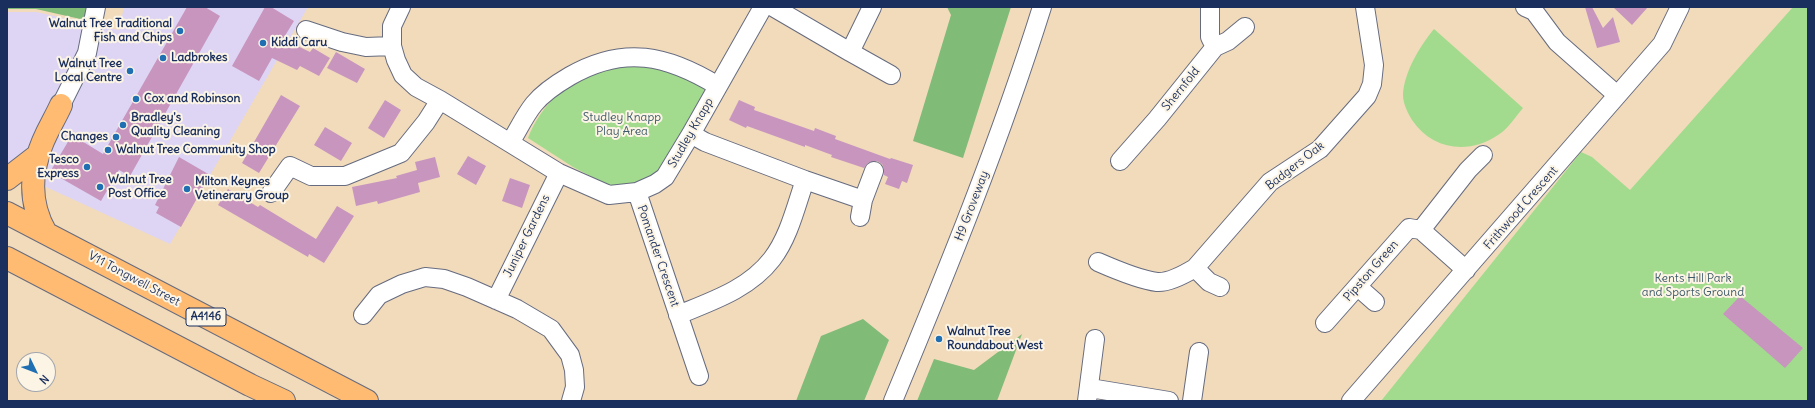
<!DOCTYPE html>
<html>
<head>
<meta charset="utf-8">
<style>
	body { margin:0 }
	#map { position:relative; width:1815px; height:408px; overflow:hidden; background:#f1dbbb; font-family:Delius,sans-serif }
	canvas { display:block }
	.frame { position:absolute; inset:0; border:8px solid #1b2f5e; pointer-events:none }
	.north { position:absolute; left:16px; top:352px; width:40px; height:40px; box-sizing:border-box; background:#fcf5e5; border:1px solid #a2a6af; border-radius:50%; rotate:133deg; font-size:11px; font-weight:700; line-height:16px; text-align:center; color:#1b2f5e }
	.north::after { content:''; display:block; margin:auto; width:14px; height:18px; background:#1f6fb2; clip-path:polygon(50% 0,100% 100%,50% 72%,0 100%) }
</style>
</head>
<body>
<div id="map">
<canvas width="1815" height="408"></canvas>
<div class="frame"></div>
<div class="north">N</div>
</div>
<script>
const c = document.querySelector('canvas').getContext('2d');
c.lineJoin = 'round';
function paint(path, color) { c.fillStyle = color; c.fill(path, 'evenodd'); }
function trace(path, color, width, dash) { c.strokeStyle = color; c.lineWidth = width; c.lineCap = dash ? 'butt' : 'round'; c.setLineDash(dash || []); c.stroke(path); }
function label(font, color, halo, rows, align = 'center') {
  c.font = font + ' Delius,sans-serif'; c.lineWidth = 4; c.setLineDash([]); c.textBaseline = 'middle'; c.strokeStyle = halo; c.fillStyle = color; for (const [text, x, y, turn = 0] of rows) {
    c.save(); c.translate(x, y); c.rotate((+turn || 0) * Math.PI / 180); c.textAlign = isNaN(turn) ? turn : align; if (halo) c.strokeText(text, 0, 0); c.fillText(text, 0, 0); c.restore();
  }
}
paint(new Path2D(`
	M 124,7 L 308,7 L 170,244 L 7,169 L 7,12 L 36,12 L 119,30 Z`), '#ded5f5');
paint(new Path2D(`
	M 1793,7 L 1808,7 L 1808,401 L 1381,401 L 1581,152 L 1592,157 L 1630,190 Z
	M 1434,29 L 1523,108 C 1516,116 1508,129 1498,135 C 1469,155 1432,150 1412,120 C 1408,113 1403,104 1403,95 C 1404,72 1420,46 1434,29 Z
	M 636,62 L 662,65 L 712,90 L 668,164 L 650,180 L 631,188 L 610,186 L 573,167 L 528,138 C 540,106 571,75 605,67 C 615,65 626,64 636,62 Z`), '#a2db8d');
paint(new Path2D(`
	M 7,7 L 89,7 L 89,21 L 36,9 L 7,9 Z
	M 947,7 L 1011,7 L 963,158 L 913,141 L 951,15 Z
	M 863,319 L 889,340 L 864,401 L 796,401 L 821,336 Z
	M 1022,334 L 997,401 L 917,401 L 934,359 L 974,370 Z`), '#81bb78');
paint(new Path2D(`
	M 187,7 L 205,7 L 220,16 L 130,176 L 119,170 L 101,201 L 50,172 L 72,135 L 103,154 Z
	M 265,7 L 271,7 L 294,21 L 283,39 L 310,52 L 313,48 L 330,58 L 319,76 L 300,66 L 297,70 L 272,58 L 259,81 L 232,66 Z
	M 1585,7 L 1592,7 L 1603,28 L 1613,17 L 1620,42 L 1597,48 Z
	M 1613,7 L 1648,7 L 1632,25 Z
	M 336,52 L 365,69 L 357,83 L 327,68 Z
	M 281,95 L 300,106 L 259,173 L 242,163 Z
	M 385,100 L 401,110 L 384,138 L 368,128 Z
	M 739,100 L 755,107 L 754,110 L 814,131 L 815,128 L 836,136 L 835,139 L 890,159 L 891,158 L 913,165 L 907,183 L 902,181 L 899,189 L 885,184 L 888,177 L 884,175 L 884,169 L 882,164 L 877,161 L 868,163 L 864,168 L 831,157 L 832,155 L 805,145 L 805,147 L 747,126 L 746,128 L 729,120 Z
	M 325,127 L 352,143 L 341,161 L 314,145 Z
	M 468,156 L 486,166 L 476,185 L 457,174 Z
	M 179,157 L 210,175 L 181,227 L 156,213 L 159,207 L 155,205 Z
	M 435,157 L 440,177 L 418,183 L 420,192 L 378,204 L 377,201 L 356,206 L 352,187 L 397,178 L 396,176 L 417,170 L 415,162 Z
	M 510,178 L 530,185 L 522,208 L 502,201 Z
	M 228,189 L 258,207 L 260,205 L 316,239 L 337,206 L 354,216 L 324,263 L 309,254 L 308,257 L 218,205 Z
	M 1740,296 L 1803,348 L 1785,368 L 1723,314 Z`), '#c895bf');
const minor = new Path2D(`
	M 401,7 L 392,26 L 392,46 L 396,60 L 403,75 L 416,87 L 440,100 L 559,173 L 609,195 L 637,192 L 655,184 L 665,177 L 691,134 L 763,7
	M 773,7 L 850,52 L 872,7
	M 1525,7 L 1534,11 L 1557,42 L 1617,95
	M 306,30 L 342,42 L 366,47 L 392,46
	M 1215,47 L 1228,41 L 1245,27
	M 850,52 L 891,75
	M 61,105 L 87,53 L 96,7
	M 691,134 L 705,142 L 805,180 L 863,200
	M 510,143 C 518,130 525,115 534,104 C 543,93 558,83 570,76 C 624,45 667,55 718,86
	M 1120,161 L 1157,119 L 1215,47 L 1210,37 L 1210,7
	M 637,192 L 699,376
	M 271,193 L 290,166 L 311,176 L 345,176 L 401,153 L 426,122 L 440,100
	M 860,217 L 863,200 L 874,171
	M 1421,230 L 1466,270
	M 1098,262 C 1114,269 1140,280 1157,282 C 1169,283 1185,274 1195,268 L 1270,182 L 1320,149 L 1367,96 L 1372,84 L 1374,65 L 1365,7
	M 1195,268 L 1209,282 L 1220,287
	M 1358,287 L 1375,302
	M 496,300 L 559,173
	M 363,315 L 379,295 L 402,284 L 425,277 L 444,279 L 467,287 L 517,309 L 551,329 L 570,355 L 574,370 L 575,387 L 571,401
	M 678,315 C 712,301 749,289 772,259 C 789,237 796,206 805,180
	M 1325,323 L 1409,228 L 1421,230 L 1468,170 L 1483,155
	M 1090,388 L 1169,401
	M 893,401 C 947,271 1000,141 1042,7
	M 1087,401 L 1095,339
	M 1192,401 L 1199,352
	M 1351,401 L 1662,44 L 1680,7`);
const highway = new Path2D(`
	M 7,179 L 38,155
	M 7,213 L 367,401
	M 46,233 C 32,209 30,182 38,156 C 42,138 54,121 61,105
	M 7,258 L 250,385 L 284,401`);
trace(minor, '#666b7f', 20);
trace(highway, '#666b7f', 24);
trace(minor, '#fff', 18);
trace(highway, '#febb71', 22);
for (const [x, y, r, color] of [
	[180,31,4,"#1f6fb2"],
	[263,43,4,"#1f6fb2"],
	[163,58,4,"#1f6fb2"],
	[130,71,4,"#1f6fb2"],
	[136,99,4,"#1f6fb2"],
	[123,125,4,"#1f6fb2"],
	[116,137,4,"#1f6fb2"],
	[108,150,4,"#1f6fb2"],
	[87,167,4,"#1f6fb2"],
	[100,187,4,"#1f6fb2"],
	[187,189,4,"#1f6fb2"],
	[939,339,4,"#1f6fb2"]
]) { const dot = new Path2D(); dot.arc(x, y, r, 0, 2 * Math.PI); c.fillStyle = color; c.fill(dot); trace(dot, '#fcf5e5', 1.5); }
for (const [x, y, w] of [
	[206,317,40]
]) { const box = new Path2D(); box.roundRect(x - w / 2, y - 9, w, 18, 3); c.fillStyle = '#fcf5e5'; c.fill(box); trace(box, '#1b2f5e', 1); }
label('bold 11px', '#1b2f5e', null, [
	["A4146",206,317]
]);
label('bold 12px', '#1b2f5e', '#fcf5e5', [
	["Walnut Tree Traditional",172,24,"right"],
	["Fish and Chips",172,38,"right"],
	["Kiddi Caru",271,43],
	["Ladbrokes",171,58],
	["Walnut Tree",122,64,"right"],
	["Local Centre",122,78,"right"],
	["Cox and Robinson",144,99],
	["Bradley's",131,118],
	["Quality Cleaning",131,132],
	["Changes",108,137,"right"],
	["Walnut Tree Community Shop",116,150],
	["Tesco",79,160,"right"],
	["Express",79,174,"right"],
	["Walnut Tree",108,180],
	["Post Office",108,194],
	["Milton Keynes",195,182],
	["Vetinerary Group",195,196],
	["Walnut Tree",947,332],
	["Roundabout West",947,346]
], 'left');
label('12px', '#1b2f5e', '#fcf5e5', [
	["Shernfold",1181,89,-51],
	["Studley Knapp",691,133,-60],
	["Badgers Oak",1295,166,-38],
	["H9 Groveway",972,206,-69],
	["Frithwood Crescent",1521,208,-49],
	["Juniper Gardens",527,236,-64],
	["Pomander Crescent",658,256,71],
	["Pipston Green",1371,271,-49],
	["V11 Tongwell Street",134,279,28]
]);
label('12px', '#3d5a6a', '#fcf5e5', [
	["Studley Knapp",622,118],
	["Play Area",622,132],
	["Kents Hill Park",1693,279],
	["and Sports Ground",1693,293]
]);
</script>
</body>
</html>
